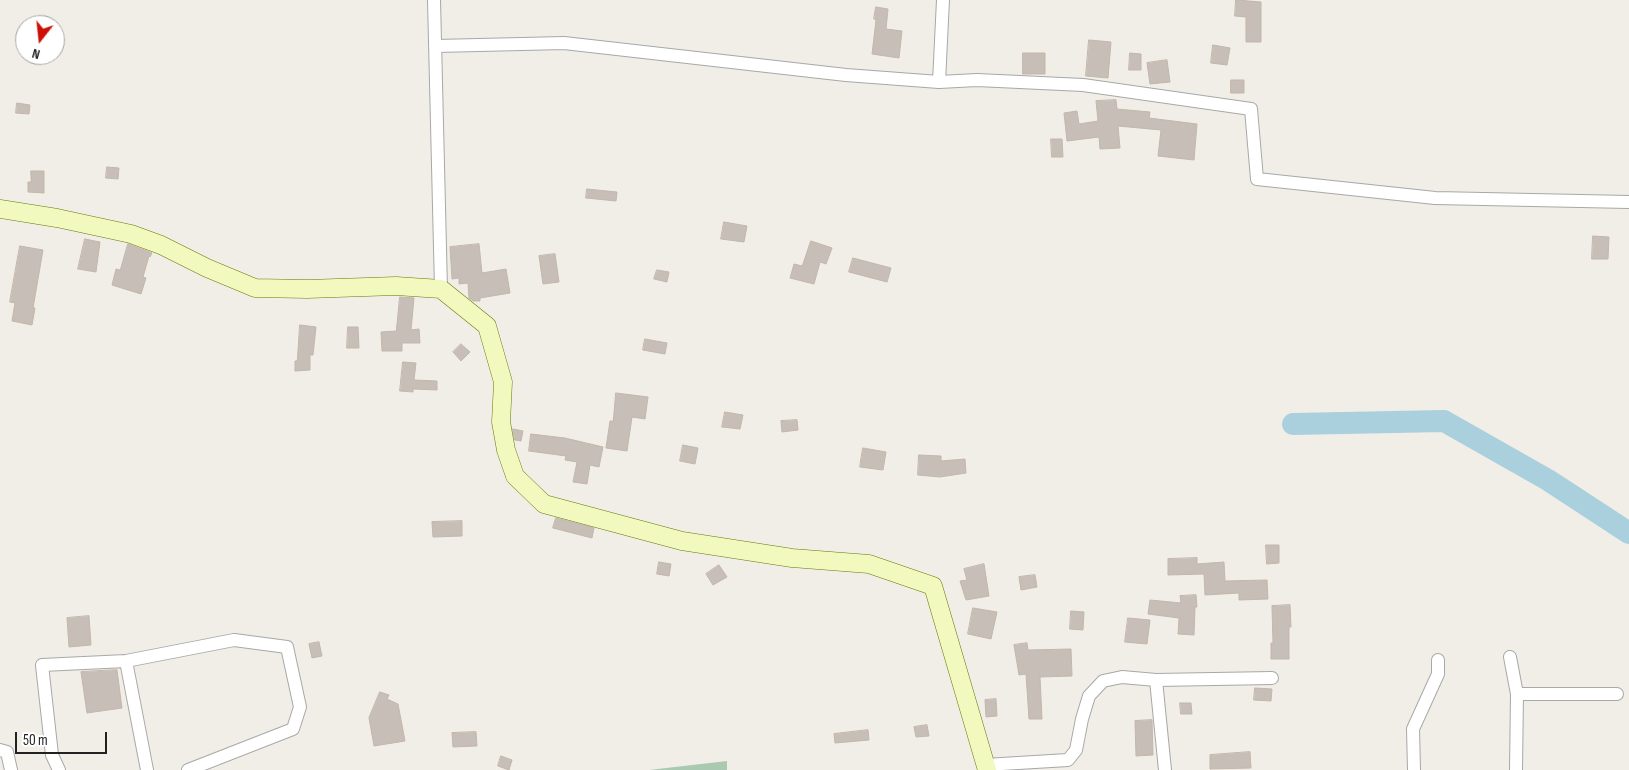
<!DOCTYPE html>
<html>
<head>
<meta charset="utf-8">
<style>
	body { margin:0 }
	#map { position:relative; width:1629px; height:770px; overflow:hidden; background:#f1eee8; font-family:"Sofia Sans Condensed",sans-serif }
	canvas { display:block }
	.north { position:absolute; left:15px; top:15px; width:50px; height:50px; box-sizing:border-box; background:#fff; border:1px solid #a6a6a6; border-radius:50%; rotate:196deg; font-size:14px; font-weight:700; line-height:20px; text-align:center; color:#212121 }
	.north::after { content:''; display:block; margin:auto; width:18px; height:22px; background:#ce0f04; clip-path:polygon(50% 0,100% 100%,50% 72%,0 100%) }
	.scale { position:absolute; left:15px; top:732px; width:92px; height:22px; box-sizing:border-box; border:2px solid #212121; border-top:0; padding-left:6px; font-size:15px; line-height:18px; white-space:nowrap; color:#212121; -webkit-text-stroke:4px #fff; paint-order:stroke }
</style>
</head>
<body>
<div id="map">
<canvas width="1629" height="770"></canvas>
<div class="north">N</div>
<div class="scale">50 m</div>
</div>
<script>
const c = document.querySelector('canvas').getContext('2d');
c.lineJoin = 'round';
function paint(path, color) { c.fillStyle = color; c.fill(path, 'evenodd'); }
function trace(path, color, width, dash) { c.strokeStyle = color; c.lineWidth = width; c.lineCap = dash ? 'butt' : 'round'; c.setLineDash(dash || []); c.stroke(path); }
paint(new Path2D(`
	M 727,761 L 727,770 L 649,770 Z`), '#a9cab0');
trace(new Path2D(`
	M 1293,424 L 1444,421 L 1548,480 L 1629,533`), '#aacfdd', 22);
const building = new Path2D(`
	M 1236,0 L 1261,2 L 1261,42 L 1246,42 L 1246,17 L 1235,16 Z
	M 876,7 L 888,9 L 886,29 L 902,31 L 899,58 L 872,54 L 876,20 L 874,19 Z
	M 1089,40 L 1111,42 L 1108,78 L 1086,76 Z
	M 1213,45 L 1230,48 L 1227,65 L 1211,63 Z
	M 1023,53 L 1045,53 L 1045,74 L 1023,74 Z
	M 1130,53 L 1141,54 L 1141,70 L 1129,70 Z
	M 1167,60 L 1170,82 L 1150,84 L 1147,63 Z
	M 1231,80 L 1244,80 L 1244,93 L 1231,93 Z
	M 1116,100 L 1117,109 L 1150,112 L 1149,118 L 1197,124 L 1194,160 L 1158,156 L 1161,130 L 1118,126 L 1120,148 L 1100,149 L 1099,137 L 1067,141 L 1064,113 L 1077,111 L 1079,124 L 1098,121 L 1096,101 Z
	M 17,103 L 30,105 L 29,114 L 16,113 Z
	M 1051,139 L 1062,139 L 1063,157 L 1052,157 Z
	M 107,167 L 119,168 L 118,179 L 106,178 Z
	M 31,171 L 44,171 L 44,193 L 28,192 L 28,182 L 31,182 Z
	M 587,189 L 617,192 L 616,201 L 586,198 Z
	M 724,222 L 747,226 L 744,242 L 721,239 Z
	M 1593,236 L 1609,237 L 1608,259 L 1592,259 Z
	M 85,239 L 100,242 L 96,272 L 78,269 Z
	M 811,241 L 832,248 L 826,264 L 820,262 L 814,284 L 790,278 L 794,264 L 802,266 Z
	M 128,244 L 152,253 L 150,257 L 149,256 L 143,277 L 146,278 L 141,294 L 112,285 L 116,269 L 120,270 Z
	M 479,244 L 482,273 L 506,269 L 510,293 L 480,298 L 480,301 L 473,301 L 469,298 L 468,283 L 459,284 L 459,278 L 452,279 L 450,247 Z
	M 20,246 L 43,250 L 33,308 L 35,308 L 32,325 L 12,321 L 15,303 L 10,302 Z
	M 555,254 L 559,282 L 543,284 L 539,256 Z
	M 853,258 L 891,268 L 887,282 L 849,272 Z
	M 657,270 L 669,272 L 667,282 L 654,279 Z
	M 400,297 L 414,298 L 411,330 L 419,329 L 420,343 L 402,343 L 402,351 L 382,351 L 381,332 L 396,331 Z
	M 300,325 L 316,327 L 313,355 L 310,355 L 310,370 L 295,371 L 295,361 L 297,361 Z
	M 348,327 L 358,327 L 359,348 L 347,348 Z
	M 645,339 L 667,343 L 665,354 L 643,350 Z
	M 461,344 L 470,352 L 461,361 L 453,352 Z
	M 403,362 L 416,363 L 414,380 L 437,381 L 437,390 L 413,389 L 413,392 L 400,391 Z
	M 616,393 L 648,397 L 645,419 L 632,417 L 627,451 L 606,448 L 610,421 L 613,421 Z
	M 725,412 L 743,415 L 740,429 L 722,427 Z
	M 797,420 L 798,430 L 782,432 L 781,421 Z
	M 513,429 L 523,431 L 521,441 L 515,440 Z
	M 531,434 L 565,438 L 603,447 L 599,467 L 590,465 L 587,484 L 573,482 L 577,462 L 565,460 L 566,456 L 529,451 Z
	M 683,445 L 698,448 L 695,464 L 680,461 Z
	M 863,448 L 886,452 L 883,470 L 860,467 Z
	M 919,455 L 941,456 L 941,461 L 965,459 L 966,473 L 940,477 L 918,475 Z
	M 556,518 L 594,528 L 592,538 L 553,528 Z
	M 462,521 L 462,536 L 433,537 L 432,522 Z
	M 1266,545 L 1279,545 L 1279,563 L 1267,564 Z
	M 1197,558 L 1197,564 L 1224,562 L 1225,581 L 1267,580 L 1268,599 L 1239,600 L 1239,593 L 1205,595 L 1204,574 L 1168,575 L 1168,559 Z
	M 659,562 L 671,564 L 669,576 L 657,574 Z
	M 984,564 L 989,596 L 966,600 L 960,581 L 967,580 L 964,569 Z
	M 719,565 L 727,577 L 713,585 L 706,574 Z
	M 1035,575 L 1037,587 L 1021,590 L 1019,577 Z
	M 1196,595 L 1197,607 L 1195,607 L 1194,635 L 1178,634 L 1179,618 L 1148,614 L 1150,600 L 1181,603 L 1180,596 Z
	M 1290,605 L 1291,627 L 1289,627 L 1289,659 L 1271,659 L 1271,643 L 1273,643 L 1272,606 Z
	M 973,608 L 997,612 L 991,639 L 968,634 Z
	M 1071,611 L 1084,612 L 1083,630 L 1070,629 Z
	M 89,616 L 91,645 L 69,647 L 67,618 Z
	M 1128,618 L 1150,620 L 1147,644 L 1125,642 Z
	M 319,642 L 322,656 L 312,658 L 309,644 Z
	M 1027,643 L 1028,650 L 1071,649 L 1072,676 L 1040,677 L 1042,719 L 1029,719 L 1026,674 L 1019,675 L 1014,645 Z
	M 117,670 L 122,708 L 87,713 L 81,672 Z
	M 1255,688 L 1272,689 L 1271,701 L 1254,700 Z
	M 380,692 L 389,695 L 387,699 L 398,704 L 405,741 L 374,746 L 369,718 Z
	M 996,699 L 997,716 L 986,717 L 985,700 Z
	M 1180,703 L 1191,703 L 1192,714 L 1181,714 Z
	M 1152,720 L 1153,755 L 1136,756 L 1135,721 Z
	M 927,725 L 929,736 L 916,737 L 914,727 Z
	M 868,730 L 869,740 L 835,743 L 834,734 Z
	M 476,732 L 477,746 L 453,747 L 452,733 Z
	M 1250,752 L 1251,768 L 1210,769 L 1210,755 Z
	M 501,756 L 512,760 L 509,770 L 498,766 Z`);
paint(building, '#c6beb7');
trace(building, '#c3b6aa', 1);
const street = new Path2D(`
	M 434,0 L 441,289
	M 436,46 L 564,43 L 846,75 L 939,82 L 977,80 L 1083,85 L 1251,109 L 1257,179 L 1435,198 L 1629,202
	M 939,82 L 943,0
	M 1510,657 L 1517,694 L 1516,770
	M 126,661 L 147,770
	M 1156,680 L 1165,770
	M 1517,694 L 1617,694
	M 0,750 L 7,752 L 11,770
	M 985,765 L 1068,760 L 1076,750 L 1082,719 L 1089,696 L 1103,681 L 1122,677 L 1156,680 L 1272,678
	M 59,770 L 52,755 L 42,665 L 126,661 L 234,640 L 287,647 L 300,707 L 293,729 L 188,770
	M 1414,770 L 1413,729 L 1438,674 L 1438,660`);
const secondary = new Path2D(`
	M 0,209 L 57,218 L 131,234 L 161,245 L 207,268 L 255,288 L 307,289 L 396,286 L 441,289 L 487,326 L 503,382 L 501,422 L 506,450 L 515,476 L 544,504 L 682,541 L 792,558 L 869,564 L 933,586 L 987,770`);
trace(street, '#a8a8a8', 14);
trace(secondary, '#667907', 19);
trace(street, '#fff', 12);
trace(secondary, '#f2f9be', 18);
</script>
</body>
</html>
